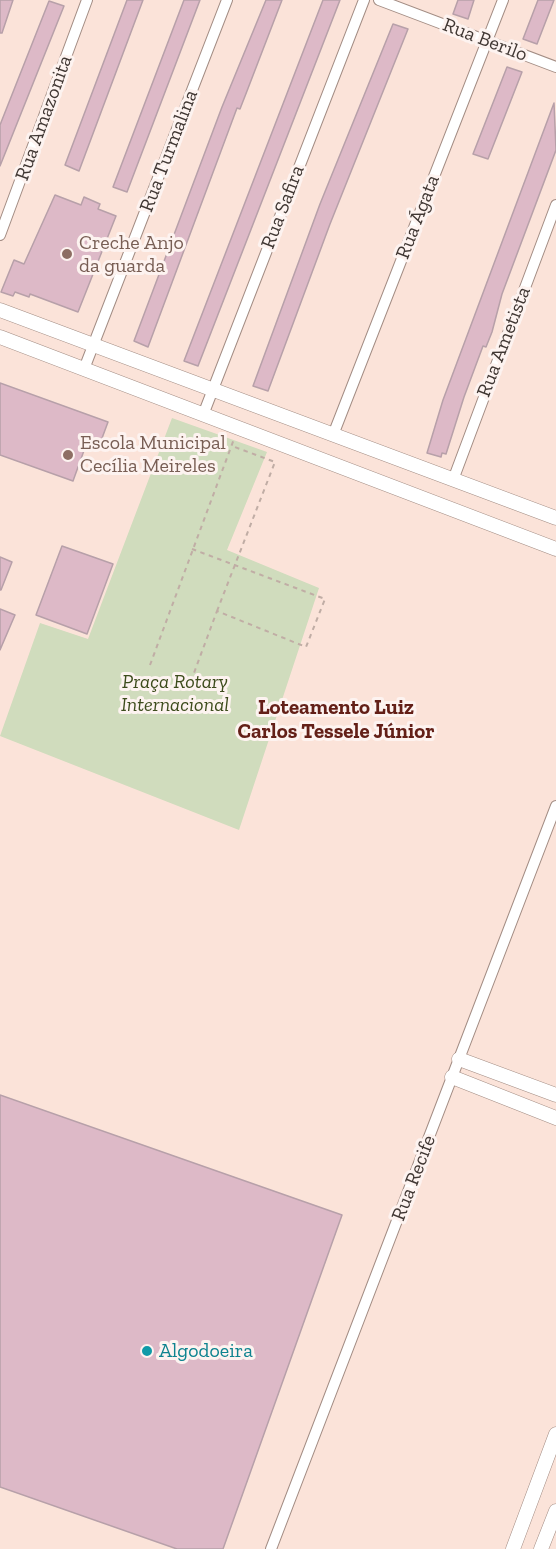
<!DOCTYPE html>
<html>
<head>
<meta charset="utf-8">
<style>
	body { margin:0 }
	canvas { display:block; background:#fbe3d9 }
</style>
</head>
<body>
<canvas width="556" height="1549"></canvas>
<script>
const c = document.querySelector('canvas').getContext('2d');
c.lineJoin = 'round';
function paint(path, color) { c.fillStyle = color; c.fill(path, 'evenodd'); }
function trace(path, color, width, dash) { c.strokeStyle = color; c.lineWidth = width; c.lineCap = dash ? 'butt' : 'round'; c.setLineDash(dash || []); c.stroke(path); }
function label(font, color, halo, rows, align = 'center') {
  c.font = font + ' "Zilla Slab",serif'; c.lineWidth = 6; c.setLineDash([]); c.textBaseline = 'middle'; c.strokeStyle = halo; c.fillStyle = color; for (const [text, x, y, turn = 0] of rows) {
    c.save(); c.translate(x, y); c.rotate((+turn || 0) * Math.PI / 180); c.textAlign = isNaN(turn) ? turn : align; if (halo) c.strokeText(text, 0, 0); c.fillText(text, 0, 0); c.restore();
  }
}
paint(new Path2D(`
	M 172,418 L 267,452 L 227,550 L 319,588 L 239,830 L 0,736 L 40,623 L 88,639 Z`), '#d0dcbd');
const building = new Path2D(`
	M 0,0 L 13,0 L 2,33 L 0,33 Z
	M 127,0 L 143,0 L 79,171 L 65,165 Z
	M 184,0 L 200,0 L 127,192 L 113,187 Z
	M 266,0 L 282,0 L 247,91 L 240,109 L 237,108 L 148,347 L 134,341 L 222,107 Z
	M 323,0 L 340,0 L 198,366 L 184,361 Z
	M 458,0 L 474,0 L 468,19 L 453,14 Z
	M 538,0 L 554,0 L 537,44 L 523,39 Z
	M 49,1 L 64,6 L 0,166 L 0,125 Z
	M 393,24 L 408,29 L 330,224 L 268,391 L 253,386 L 320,204 Z
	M 507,67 L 522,72 L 488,159 L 473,154 Z
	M 554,103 L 556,150 L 502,294 L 492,332 L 486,347 L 483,346 L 464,397 L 446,454 L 442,453 L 441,457 L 427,453 L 443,400 Z
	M 55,195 L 81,205 L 84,197 L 100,204 L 98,209 L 116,216 L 78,312 L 30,294 L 29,297 L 15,292 L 13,296 L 1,292 L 14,260 L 24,264 Z
	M 0,383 L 108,422 L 98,449 L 86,445 L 73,481 L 0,455 Z
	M 62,546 L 113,564 L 87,634 L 36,615 Z
	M 0,557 L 12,562 L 1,590 L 0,590 Z
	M 0,609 L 15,615 L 0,650 Z
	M 0,1095 L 342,1215 L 223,1549 L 177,1549 L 0,1487 Z`);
paint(building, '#ddb9c7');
trace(building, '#b7a0a9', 1.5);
const minor = new Path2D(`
	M 379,0 L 556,67
	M 0,235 L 87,0
	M 84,369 L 227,0
	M 203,415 L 364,0
	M 333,435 L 503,0
	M 453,480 L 556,205
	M 271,1549 L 556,806`);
const tertiary = new Path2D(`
	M 0,310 L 556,518
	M 0,337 L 556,549
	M 459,1059 L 556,1095
	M 452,1077 L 556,1118
	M 513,1549 L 556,1434
	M 541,1549 L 556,1511`);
trace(minor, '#a38d84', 12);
trace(tertiary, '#a38d84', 15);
trace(new Path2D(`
	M 217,611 L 275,462 L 232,446
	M 150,665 L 234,439
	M 191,681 L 217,611 L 306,647 L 325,599 L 192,549`), '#c0ada5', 2, [4.5, 4.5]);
trace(minor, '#fff', 10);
trace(tertiary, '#fff', 14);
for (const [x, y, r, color] of [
	[67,254,6,"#8d6e63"],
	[68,455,6,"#8d6e63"],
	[147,1351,6,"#0f9aa8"]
]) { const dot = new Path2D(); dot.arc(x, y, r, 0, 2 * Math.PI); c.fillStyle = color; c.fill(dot); trace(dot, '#fdf3f0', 2); }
label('20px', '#403733', '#fdf3f0', [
	["Rua Berilo",485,40,21],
	["Rua Amazonita",44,118,-70],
	["Rua Turmalina",169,151,-69],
	["Rua Safira",283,207,-69],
	["Rua Ágata",418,217,-69],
	["Rua Ametista",504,342,-69],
	["Rua Recife",414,1178,-69]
]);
label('20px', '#785e54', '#fdf3f0', [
	["Creche Anjo",79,243],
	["da guarda",79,266],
	["Escola Municipal",80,443],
	["Cecília Meireles",80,466]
], 'left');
label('italic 20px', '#3d4c1c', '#fdf3f0', [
	["Praça Rotary",175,682],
	["Internacional",175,705]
]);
label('20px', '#0d838f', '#fdf3f0', [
	["Algodoeira",159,1351]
], 'left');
label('bold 21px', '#631f17', '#fdf3f0', [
	["Loteamento Luiz",336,708],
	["Carlos Tessele Júnior",336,732]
]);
</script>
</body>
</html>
